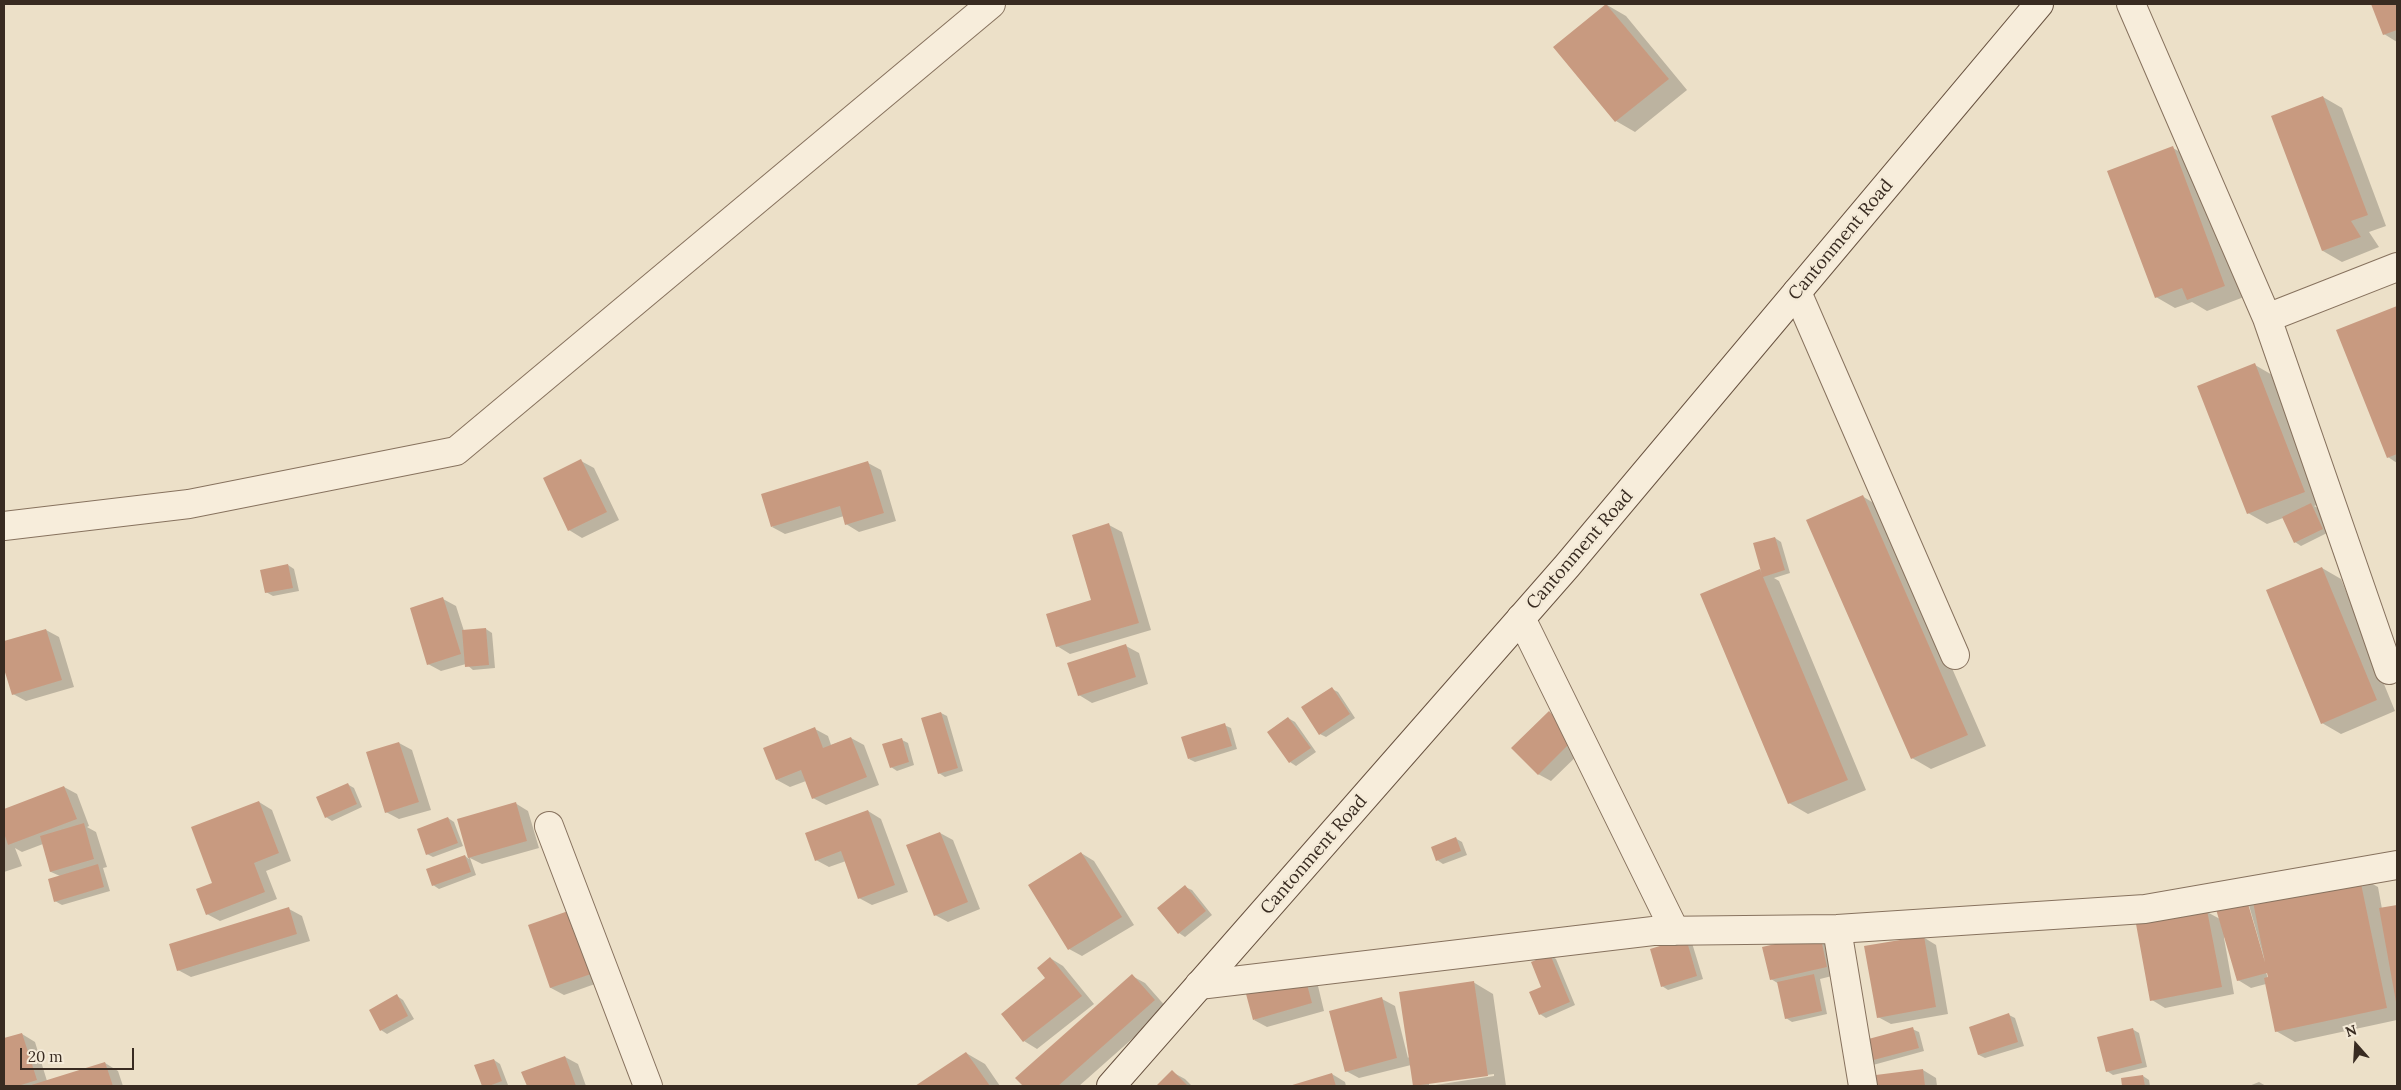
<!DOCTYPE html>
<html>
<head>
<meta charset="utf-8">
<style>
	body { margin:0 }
	#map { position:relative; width:2401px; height:1090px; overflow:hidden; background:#ece0c8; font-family:Lora,serif }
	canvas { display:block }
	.frame { position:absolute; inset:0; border:5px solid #382b21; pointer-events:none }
	.north { position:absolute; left:2331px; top:1020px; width:50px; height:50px; -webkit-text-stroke:4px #f4ead7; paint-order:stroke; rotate:341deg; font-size:14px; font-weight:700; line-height:20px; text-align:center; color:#382b21 }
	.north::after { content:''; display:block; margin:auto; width:18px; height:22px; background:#382b21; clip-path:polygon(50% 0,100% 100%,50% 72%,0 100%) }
	.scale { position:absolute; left:20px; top:1048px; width:114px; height:22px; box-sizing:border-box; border:2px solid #382b21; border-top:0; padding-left:6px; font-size:15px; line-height:18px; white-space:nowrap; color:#382b21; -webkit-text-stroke:4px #f4ead7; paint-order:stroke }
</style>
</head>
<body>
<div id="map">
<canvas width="2401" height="1090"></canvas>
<div class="frame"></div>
<div class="north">N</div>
<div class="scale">20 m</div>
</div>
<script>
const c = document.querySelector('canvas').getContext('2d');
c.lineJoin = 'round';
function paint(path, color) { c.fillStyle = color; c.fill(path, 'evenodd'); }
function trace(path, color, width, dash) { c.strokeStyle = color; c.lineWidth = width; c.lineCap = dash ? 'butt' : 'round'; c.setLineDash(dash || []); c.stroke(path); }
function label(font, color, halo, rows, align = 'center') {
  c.font = font + ' Lora,serif'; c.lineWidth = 5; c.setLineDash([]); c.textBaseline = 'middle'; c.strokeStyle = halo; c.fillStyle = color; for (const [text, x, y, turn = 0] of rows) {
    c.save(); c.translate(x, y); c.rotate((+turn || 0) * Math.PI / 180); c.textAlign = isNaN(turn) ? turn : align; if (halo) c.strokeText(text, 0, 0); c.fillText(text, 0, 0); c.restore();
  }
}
paint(new Path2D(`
	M 2372,4 L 2397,4 L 2397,42 L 2384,34 Z
	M 1607,5 L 1626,16 L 1687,90 L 1635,132 L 1616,121 L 1555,47 Z
	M 2323,97 L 2342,108 L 2386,226 L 2369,232 L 2379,247 L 2342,262 L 2323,251 Z
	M 2173,148 L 2192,159 L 2244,297 L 2207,311 L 2192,302 L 2175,308 L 2156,297 Z
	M 2397,307 L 2397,463 L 2388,457 L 2338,331 Z
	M 2255,365 L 2274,376 L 2323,503 L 2314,506 L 2318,508 L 2329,532 L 2301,546 L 2295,542 L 2283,518 L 2267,524 L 2248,513 Z
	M 581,461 L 594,468 L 619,520 L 582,538 L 569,530 Z
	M 868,463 L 881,470 L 896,521 L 859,532 L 846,524 L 844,516 L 785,534 L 772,527 Z
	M 1862,496 L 1882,508 L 1986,746 L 1931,769 L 1912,758 Z
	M 1109,525 L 1122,532 L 1151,630 L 1070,654 L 1057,646 L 1093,601 Z
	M 1775,538 L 1781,542 L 1790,573 L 1774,578 L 1779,581 L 1866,790 L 1808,814 L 1789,803 L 1760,570 L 1763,572 Z
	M 288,565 L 294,569 L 299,591 L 273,596 L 266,592 Z
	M 2322,568 L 2341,579 L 2395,711 L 2341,734 L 2322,723 Z
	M 443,599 L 456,606 L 464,631 L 486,629 L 492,633 L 495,668 L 473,670 L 466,664 L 441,671 L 428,664 Z
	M 46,630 L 59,637 L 74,687 L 26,701 L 13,694 L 4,664 L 4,642 Z
	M 1126,646 L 1139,653 L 1148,684 L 1092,703 L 1079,695 Z
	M 1332,689 L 1338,692 L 1355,718 L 1326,737 L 1320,734 Z
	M 941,713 L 947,716 L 963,771 L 945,777 L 939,773 Z
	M 1549,713 L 1562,721 L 1587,746 L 1551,781 L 1538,774 Z
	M 1288,718 L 1295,722 L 1316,752 L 1296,766 L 1290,762 L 1269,733 Z
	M 1224,725 L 1231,728 L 1237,749 L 1195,762 L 1189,759 Z
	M 815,729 L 828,736 L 831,745 L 851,738 L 864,745 L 879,785 L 826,805 L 813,798 L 806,781 L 790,787 L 777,780 Z
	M 902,740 L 908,743 L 914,765 L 897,771 L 891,767 Z
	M 399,743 L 412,750 L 431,810 L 399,819 L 386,812 Z
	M 347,784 L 354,788 L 362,807 L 332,821 L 326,817 Z
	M 64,787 L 77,794 L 89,826 L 87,827 L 96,832 L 107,867 L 103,868 L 110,891 L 62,905 L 55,901 L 60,876 L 51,872 L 43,844 L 22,852 L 15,848 L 22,866 L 4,872 L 4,810 Z
	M 259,802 L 272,810 L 291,861 L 266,871 L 277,899 L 220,921 L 207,914 L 214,884 Z
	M 515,803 L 528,811 L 539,848 L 482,864 L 470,858 L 476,875 L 439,889 L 433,885 L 465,856 L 469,859 L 458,820 Z
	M 868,811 L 881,819 L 908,892 L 872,905 L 859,898 L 846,861 L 829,867 L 816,860 Z
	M 448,818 L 454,822 L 463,846 L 433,857 L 427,854 Z
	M 940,833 L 953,840 L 980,909 L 948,922 L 935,915 Z
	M 1455,838 L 1462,842 L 1467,855 L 1443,864 L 1437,860 Z
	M 1081,853 L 1094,861 L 1134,925 L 1082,956 L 1069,949 Z
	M 2358,876 L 2378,887 L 2382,909 L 2397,906 L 2397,1020 L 2295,1042 L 2276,1031 L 2266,984 L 2251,988 L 2238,980 L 2225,937 L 2224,938 L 2234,994 L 2165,1008 L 2152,1000 L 2207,912 L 2220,919 L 2214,900 ZM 2246,895 L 2268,972 L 2269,978 L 2268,979 L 2244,896 Z
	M 1185,887 L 1192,890 L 1212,915 L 1185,937 L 1179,933 Z
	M 289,909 L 302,916 L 310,941 L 191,977 L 178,970 Z
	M 529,926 L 609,979 L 564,995 L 551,988 Z
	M 1819,936 L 1832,943 L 1840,974 L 1820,979 L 1827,1014 L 1792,1022 L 1786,1018 L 1779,984 L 1771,979 Z
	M 1923,937 L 1936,945 L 1948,1014 L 1891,1024 L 1878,1017 Z
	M 1686,940 L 1692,943 L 1703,979 L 1668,990 L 1662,986 Z
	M 1550,955 L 1556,959 L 1575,1005 L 1546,1018 L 1540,1014 Z
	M 1050,958 L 1063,966 L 1094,1004 L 1037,1049 L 1024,1041 L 1047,978 Z
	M 1132,976 L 1145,983 L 1167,1008 L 1079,1086 L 1025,1086 L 1017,1078 Z
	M 1305,979 L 1318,986 L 1324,1011 L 1267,1027 L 1254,1020 Z
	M 1473,982 L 1493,994 L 1506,1086 L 1414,1086 L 1411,1065 L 1359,1078 L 1346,1071 L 1382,999 L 1395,1006 L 1408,1058 ZM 1494,1074 L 1494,1076 L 1429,1086 L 1429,1083 Z
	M 397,996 L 403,1000 L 414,1019 L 387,1034 L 381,1030 Z
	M 2009,1015 L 2015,1018 L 2024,1046 L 1985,1058 L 1979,1055 L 1970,1027 Z
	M 1912,1029 L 1919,1032 L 1924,1051 L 1873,1065 L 1867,1061 Z
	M 2132,1029 L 2139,1033 L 2147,1067 L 2113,1075 L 2107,1071 Z
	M 22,1034 L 35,1042 L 47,1081 L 105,1063 L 118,1071 L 123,1086 L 4,1086 L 4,1039 Z
	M 966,1053 L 985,1064 L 1000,1086 L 918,1086 Z
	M 565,1057 L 578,1064 L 586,1086 L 528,1086 L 523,1073 Z
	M 494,1060 L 500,1064 L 508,1085 L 483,1086 L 476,1066 Z
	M 1923,1070 L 1936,1078 L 1937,1086 L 1870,1086 Z
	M 1172,1072 L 1185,1079 L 1192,1086 L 1158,1086 Z
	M 1332,1074 L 1345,1082 L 1346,1086 L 1292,1086 Z
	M 2143,1076 L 2149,1080 L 2150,1086 L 2123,1086 L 2122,1079 Z
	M 2259,1082 L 2266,1086 L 2249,1086 Z`), '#0003');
paint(new Path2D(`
	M 1606,4 L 1669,79 L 1615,122 L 1553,47 Z
	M 2371,4 L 2397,4 L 2397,30 L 2383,35 Z
	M 2323,96 L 2368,215 L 2351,221 L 2361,237 L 2322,251 L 2271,116 Z
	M 2173,146 L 2225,286 L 2187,300 L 2182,288 L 2155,298 L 2107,171 Z
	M 2397,306 L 2397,454 L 2387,458 L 2336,330 Z
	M 2255,363 L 2305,492 L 2247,514 L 2197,386 Z
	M 581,459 L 607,512 L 568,531 L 543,478 Z
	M 868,461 L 884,513 L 845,525 L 840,506 L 771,527 L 761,494 Z
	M 1863,495 L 1968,735 L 1911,759 L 1806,520 Z
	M 2311,503 L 2323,529 L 2294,543 L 2282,517 Z
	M 1109,523 L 1139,623 L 1056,647 L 1046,614 L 1091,600 L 1072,535 Z
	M 1775,537 L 1785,570 L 1763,577 L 1848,780 L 1788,804 L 1700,594 L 1760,569 L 1762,575 L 1753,543 Z
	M 288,564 L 293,588 L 265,593 L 260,570 Z
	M 2322,567 L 2377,700 L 2321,724 L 2266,590 Z
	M 443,597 L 461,654 L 427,665 L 410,608 Z
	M 486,628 L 489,665 L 465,667 L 462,630 Z
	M 46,629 L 62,680 L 12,695 L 4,669 L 4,641 Z
	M 1126,644 L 1136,677 L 1078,696 L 1067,663 Z
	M 1332,687 L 1350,714 L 1319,735 L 1301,707 Z
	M 1549,711 L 1575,738 L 1538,775 L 1511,748 Z
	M 941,712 L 958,768 L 938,774 L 921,718 Z
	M 1288,717 L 1311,748 L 1289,763 L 1267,732 Z
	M 1225,723 L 1232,746 L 1188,759 L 1181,737 Z
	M 815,727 L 823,748 L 851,737 L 867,777 L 812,799 L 801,770 L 776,780 L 763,748 Z
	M 902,738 L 909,762 L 890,768 L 882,744 Z
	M 399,742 L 419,802 L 385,813 L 366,752 Z
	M 348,783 L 357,804 L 325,818 L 316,797 Z
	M 64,786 L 77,819 L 8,845 L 4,833 L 4,809 Z
	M 259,801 L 279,853 L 254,863 L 265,892 L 206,915 L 196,889 L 212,883 L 191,827 Z
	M 516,802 L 527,841 L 468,858 L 457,819 Z
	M 868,810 L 895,885 L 858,899 L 841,851 L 815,861 L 805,833 Z
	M 448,817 L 458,843 L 426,855 L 417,829 Z
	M 84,823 L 94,859 L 50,872 L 40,836 Z
	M 940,832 L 968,902 L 934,916 L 906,845 Z
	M 1456,837 L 1461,851 L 1436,861 L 1431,847 Z
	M 1081,852 L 1122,917 L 1068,950 L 1028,885 Z
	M 465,855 L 471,872 L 432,886 L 426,869 Z
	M 98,864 L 104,887 L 54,902 L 48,879 Z
	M 2359,874 L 2387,1008 L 2275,1032 L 2264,978 L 2268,977 L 2267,973 L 2237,981 L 2213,899 L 2244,890 L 2265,962 L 2252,897 Z
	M 1185,885 L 1206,911 L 1178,934 L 1157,908 Z
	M 2397,905 L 2397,1002 L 2396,1002 L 2379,908 Z
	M 289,907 L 297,934 L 177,971 L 169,944 Z
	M 574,909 L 597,972 L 550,988 L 528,925 Z
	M 2207,910 L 2222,987 L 2150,1001 L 2136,924 Z
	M 1820,934 L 1827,967 L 1770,980 L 1762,947 Z
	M 1924,936 L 1936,1007 L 1877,1018 L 1864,946 Z
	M 1686,938 L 1697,976 L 1661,987 L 1650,949 Z
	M 1550,954 L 1570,1002 L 1539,1015 L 1529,992 L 1541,987 L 1531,962 Z
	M 1050,957 L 1082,996 L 1023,1042 L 1001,1014 L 1045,978 L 1037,968 Z
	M 1132,974 L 1155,1000 L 1058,1086 L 1023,1086 L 1015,1078 Z
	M 1814,974 L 1822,1011 L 1785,1019 L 1777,982 Z
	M 1305,977 L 1312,1003 L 1253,1020 L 1246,994 Z
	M 1474,981 L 1488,1076 L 1413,1086 L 1399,992 Z
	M 397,994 L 408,1016 L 380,1031 L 369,1010 Z
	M 1382,997 L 1397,1058 L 1345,1072 L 1329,1011 Z
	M 2009,1013 L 2018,1042 L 1978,1055 L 1969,1027 Z
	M 1913,1027 L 1919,1048 L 1866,1062 L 1861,1041 Z
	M 2133,1028 L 2142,1063 L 2106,1072 L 2097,1037 Z
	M 22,1033 L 37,1080 L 18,1086 L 4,1086 L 4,1038 Z
	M 966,1052 L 990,1086 L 915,1086 Z
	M 565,1056 L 576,1086 L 527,1086 L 521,1072 Z
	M 494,1059 L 502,1081 L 489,1086 L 482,1086 L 474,1065 Z
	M 105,1062 L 113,1086 L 28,1086 Z
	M 1923,1069 L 1925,1086 L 1869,1086 L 1868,1076 Z
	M 1172,1070 L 1188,1086 L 1156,1086 Z
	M 1332,1073 L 1336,1086 L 1289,1086 Z
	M 2143,1075 L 2145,1086 L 2122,1086 L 2121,1078 Z`), '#c89a80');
const street = new Path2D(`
	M 2131,4 L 2267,318 L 2397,267
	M 1797,292 L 1955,655
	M 2267,318 L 2389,670
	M 4,526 L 189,504 L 456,451 L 991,4
	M 1521,618 L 1675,931
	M 549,826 L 648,1086
	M 1837,929 L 1863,1086
	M 1199,985 L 1653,931 L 1837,929 L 2145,909 L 2397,865`);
const secondary = new Path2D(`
	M 1111,1086 L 1567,566 L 2039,4`);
trace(street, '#87725e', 30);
trace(secondary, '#695341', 30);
trace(street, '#f7eddb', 28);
trace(secondary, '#f7eddb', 28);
label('18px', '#382b21', '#f4ead7', [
	["Cantonment Road",1841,240,-50],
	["Cantonment Road",1580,550,-49],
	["Cantonment Road",1314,855,-49]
]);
</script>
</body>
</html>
